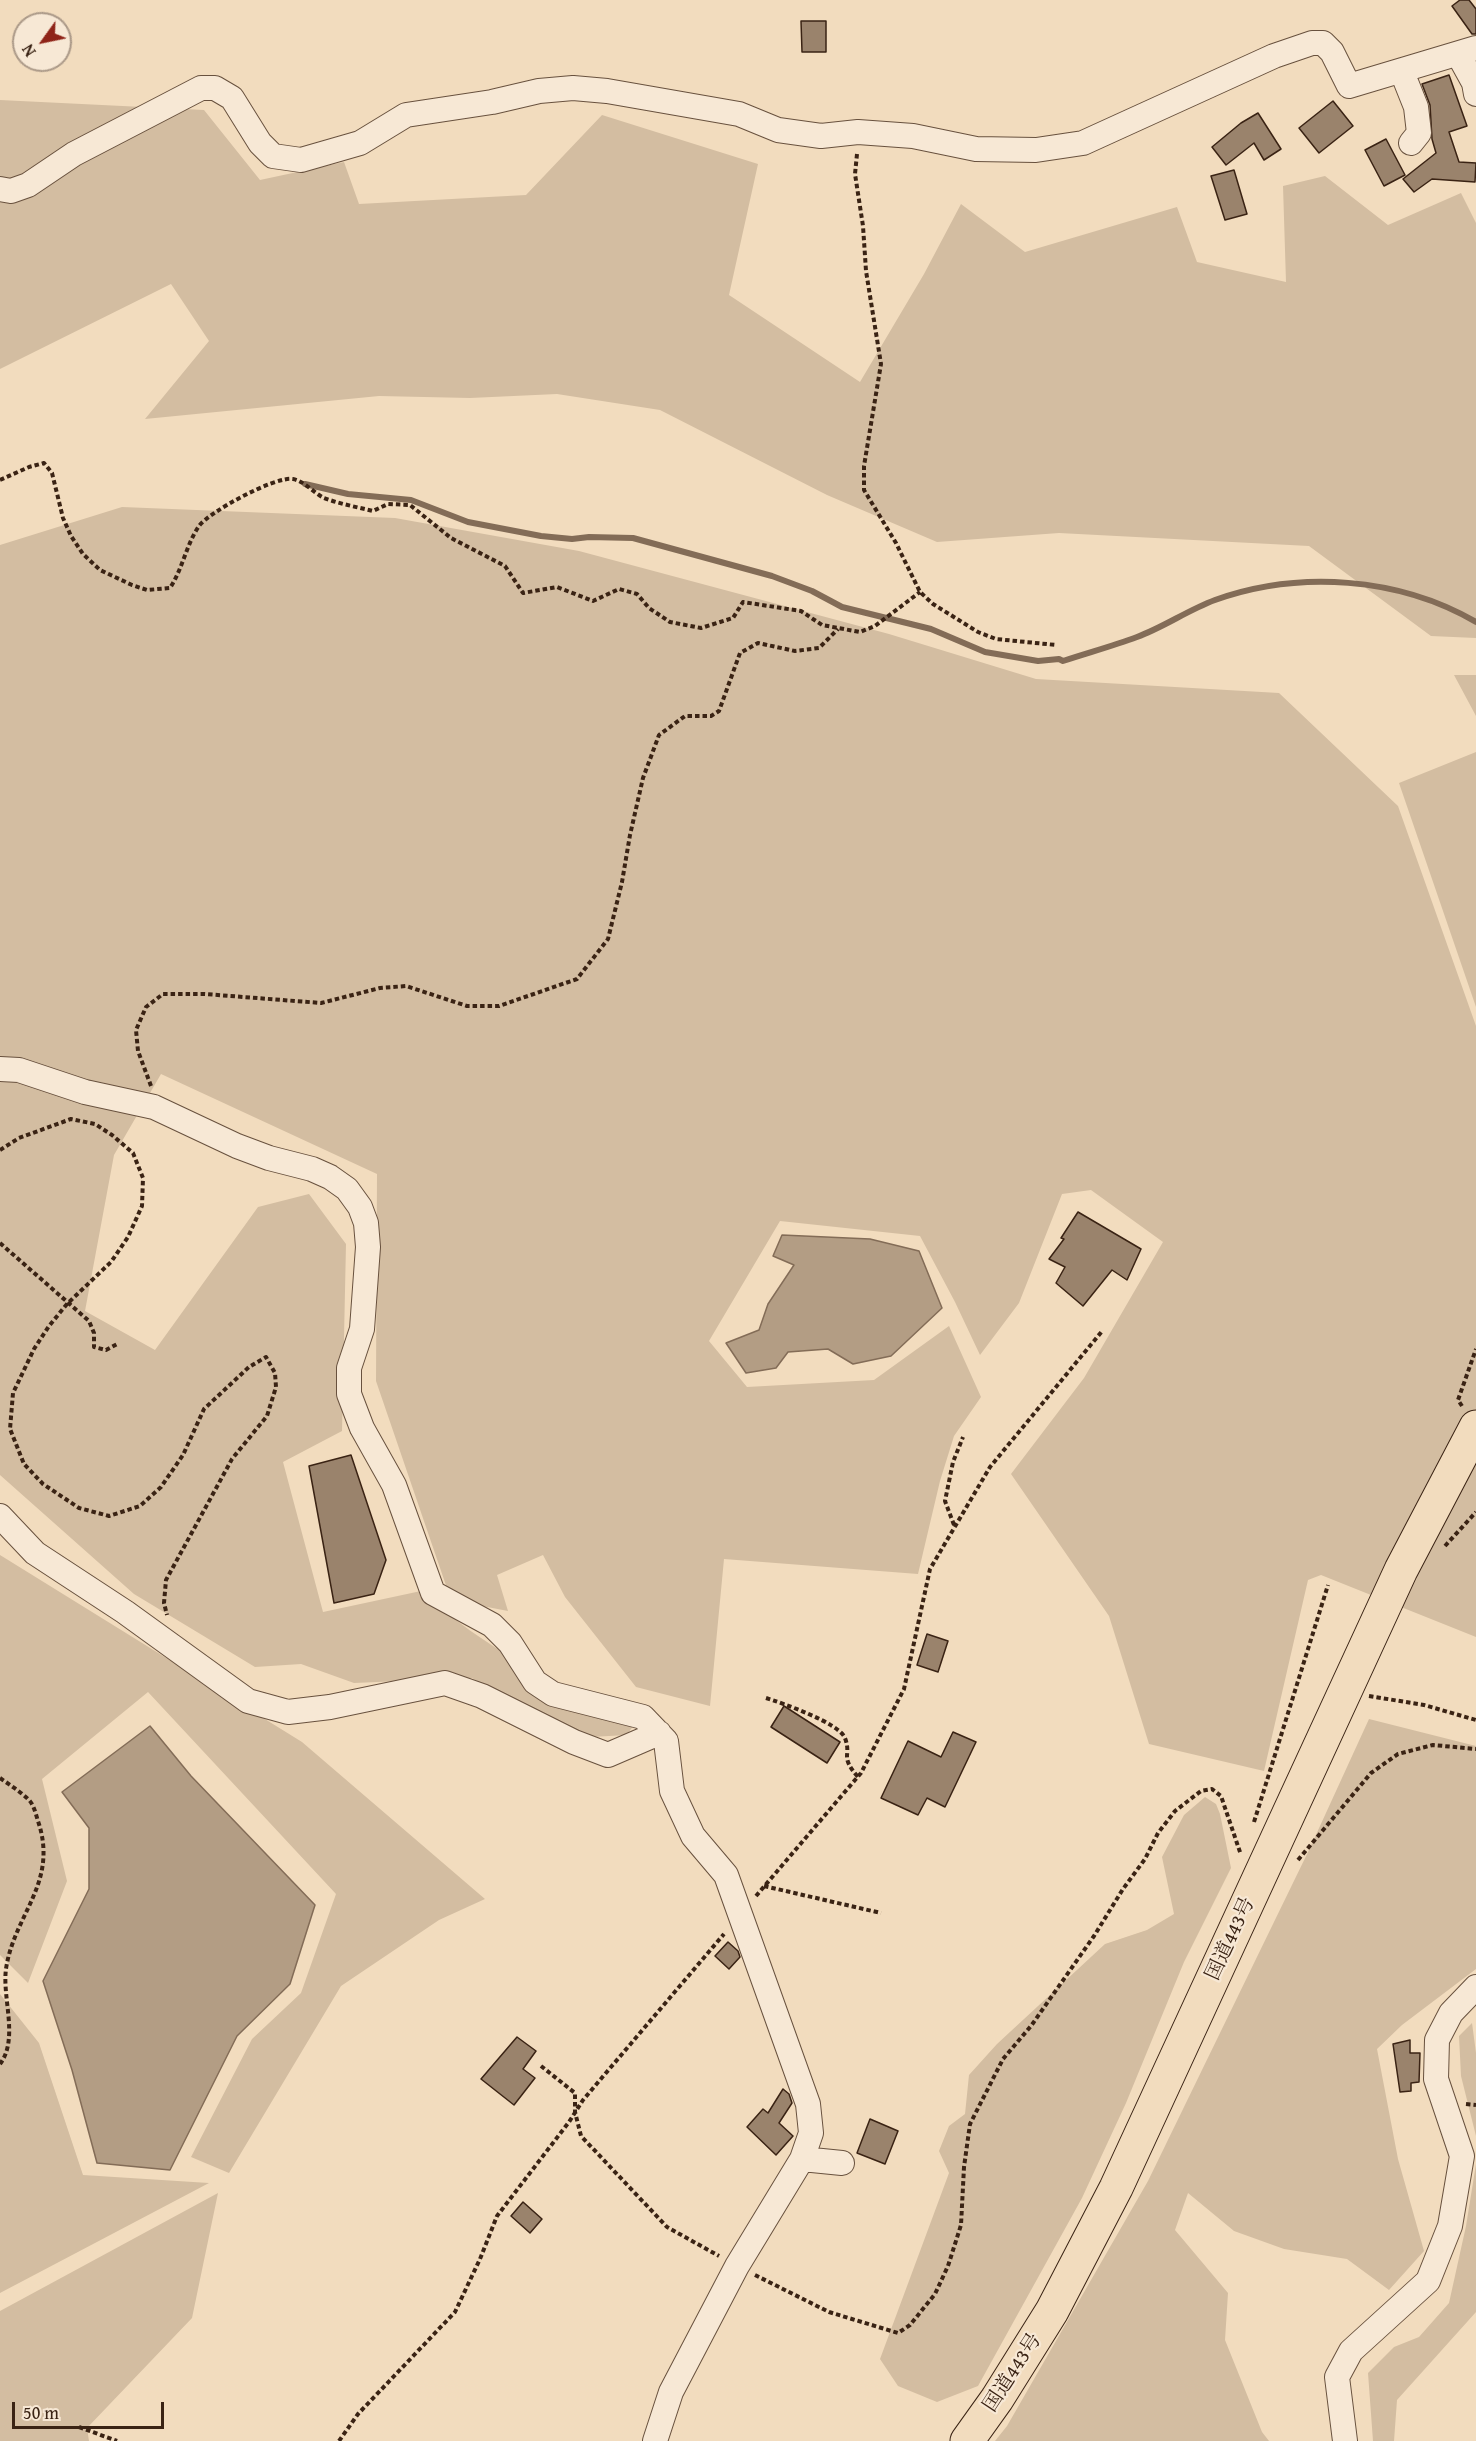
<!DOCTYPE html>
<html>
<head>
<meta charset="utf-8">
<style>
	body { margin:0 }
	#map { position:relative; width:1476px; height:2441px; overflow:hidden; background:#f2dcbe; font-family:"Gentium Book Plus",serif }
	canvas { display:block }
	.north { position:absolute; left:12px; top:12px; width:60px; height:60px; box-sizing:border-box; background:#f7e8d5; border:2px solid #ab9988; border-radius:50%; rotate:237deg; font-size:16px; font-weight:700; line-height:24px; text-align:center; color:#3a2314 }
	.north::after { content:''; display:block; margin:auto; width:21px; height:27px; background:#8f2418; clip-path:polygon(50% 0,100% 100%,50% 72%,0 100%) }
	.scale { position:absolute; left:12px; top:2402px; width:152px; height:27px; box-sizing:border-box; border:3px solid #3a2314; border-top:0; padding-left:8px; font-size:18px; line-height:21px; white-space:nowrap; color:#3a2314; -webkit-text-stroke:4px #f7e8d5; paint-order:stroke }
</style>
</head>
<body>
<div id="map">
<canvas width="1476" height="2441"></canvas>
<div class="north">N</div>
<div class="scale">50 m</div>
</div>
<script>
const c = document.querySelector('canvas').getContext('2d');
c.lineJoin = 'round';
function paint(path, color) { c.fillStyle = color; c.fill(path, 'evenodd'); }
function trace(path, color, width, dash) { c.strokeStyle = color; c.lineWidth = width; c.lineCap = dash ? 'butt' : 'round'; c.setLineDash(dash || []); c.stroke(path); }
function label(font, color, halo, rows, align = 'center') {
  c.font = font + ' "Gentium Book Plus","Noto Serif JP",serif'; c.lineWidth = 4.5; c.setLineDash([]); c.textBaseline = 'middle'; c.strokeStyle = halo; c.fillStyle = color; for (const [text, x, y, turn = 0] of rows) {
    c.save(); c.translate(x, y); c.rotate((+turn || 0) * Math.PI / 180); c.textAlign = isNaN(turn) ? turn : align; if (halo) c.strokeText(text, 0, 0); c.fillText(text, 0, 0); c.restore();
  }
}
paint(new Path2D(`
	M 0,100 L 204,110 L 260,180 L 344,162 L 359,204 L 526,195 L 602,115 L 758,164 L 729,295 L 860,382 L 924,274 L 961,204 L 1025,252 L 1177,207 L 1197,262 L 1286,282 L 1283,186 L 1325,176 L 1388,225 L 1461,193 L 1476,223 L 1476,638 L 1431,636 L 1309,546 L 1059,533 L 937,542 L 827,495 L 660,410 L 557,394 L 470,398 L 379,396 L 145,419 L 209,341 L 171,284 L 0,369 Z
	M 122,507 L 395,518 L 579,551 L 889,634 L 1036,679 L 1279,693 L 1398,806 L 1476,1026 L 1476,1637 L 1321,1575 L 1308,1580 L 1264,1771 L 1149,1744 L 1109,1616 L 1011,1474 L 1084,1378 L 1163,1242 L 1091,1190 L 1062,1194 L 1019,1303 L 980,1355 L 955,1302 L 920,1236 L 780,1221 L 709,1341 L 747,1387 L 874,1380 L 949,1326 L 981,1397 L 954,1436 L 940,1481 L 918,1574 L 724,1559 L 710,1706 L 636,1687 L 565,1597 L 543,1555 L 497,1575 L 508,1611 L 451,1600 L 376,1381 L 377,1174 L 161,1074 L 114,1155 L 85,1311 L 155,1350 L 258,1207 L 309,1194 L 346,1244 L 342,1431 L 283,1462 L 323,1612 L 421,1591 C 483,1648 560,1685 633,1726 L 627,1735 L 591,1737 L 557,1728 L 472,1678 L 354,1683 L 301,1664 L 255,1667 L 134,1594 L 0,1475 L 0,545 Z
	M 1454,675 L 1476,675 L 1476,716 Z
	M 1476,752 L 1476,1007 L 1399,783 Z
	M 0,1555 L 302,1742 L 485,1899 L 439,1920 L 341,1986 L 229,2173 L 191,2157 L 252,2039 L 301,1993 L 336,1894 L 148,1692 L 42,1779 L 67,1881 L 28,1983 L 0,1955 Z
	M 1369,1719 L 1476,1746 L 1476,1969 L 1402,2025 L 1377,2049 L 1398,2159 L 1424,2251 L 1389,2290 L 1347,2259 L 1284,2249 L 1234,2231 L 1188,2193 L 1175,2230 L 1228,2293 L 1225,2340 L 1262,2432 L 1269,2441 L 995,2441 L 1007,2426 L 1148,2181 L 1309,1850 Z
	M 1205,1797 L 1216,1804 L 1220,1814 L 1231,1868 L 1184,1962 L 1126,2103 L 1082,2198 L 978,2386 L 937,2402 L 898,2386 L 880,2359 L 949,2173 L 939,2151 L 949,2126 L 965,2114 L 969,2075 L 997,2044 L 1105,1944 L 1147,1930 L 1174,1914 L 1162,1857 L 1184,1815 Z
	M 0,1994 L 39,2043 L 83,2175 L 209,2183 L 0,2293 Z
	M 1472,2023 L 1476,2053 L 1476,2136 L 1461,2076 L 1459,2036 Z
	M 1476,2164 L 1476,2312 L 1397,2400 L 1394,2441 L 1373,2441 L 1368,2373 L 1394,2347 L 1419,2337 L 1449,2303 L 1466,2226 Z
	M 218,2193 L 192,2318 L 87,2428 L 89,2441 L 0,2441 L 0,2311 Z`), '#d3bda1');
const water = new Path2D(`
	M 782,1235 L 870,1239 L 919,1251 L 942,1308 L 891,1356 L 853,1364 L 828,1349 L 788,1352 L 776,1368 L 746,1373 L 726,1343 L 759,1330 L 768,1304 L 794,1265 L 773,1256 Z
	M 150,1726 L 191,1776 L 315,1905 L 290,1984 L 237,2036 L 170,2170 L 97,2163 L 72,2070 L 43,1981 L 89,1889 L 89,1828 L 62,1792 Z`);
paint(water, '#b39d84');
trace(water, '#836c57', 1.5);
trace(new Path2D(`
	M 305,484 L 348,494 L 411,500 L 468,522 L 541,536 L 572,539 L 589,537 L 633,538 L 772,576 L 812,591 L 842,607 L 931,629 L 985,652 L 1038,661 L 1059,659 L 1063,661 C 1087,653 1113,646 1137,637 C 1164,627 1188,610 1215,600 C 1299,570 1399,577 1476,622`), '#836c57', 6);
const building = new Path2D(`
	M 1460,0 L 1469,0 L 1476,9 L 1476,34 L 1472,34 L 1452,6 Z
	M 801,21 L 826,21 L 826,52 L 802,52 Z
	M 1449,75 L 1467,126 L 1449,132 L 1459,162 L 1476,163 L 1475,182 L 1432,179 L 1414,192 L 1403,179 L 1436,153 L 1432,139 L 1430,105 L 1422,84 Z
	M 1333,101 L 1353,126 L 1319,153 L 1299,128 Z
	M 1258,113 L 1281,149 L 1264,160 L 1254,143 L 1226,165 L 1212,147 L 1241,123 Z
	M 1386,139 L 1405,175 L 1384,186 L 1365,150 Z
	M 1234,170 L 1247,214 L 1225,220 L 1211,176 Z
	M 1078,1212 L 1141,1249 L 1127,1280 L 1112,1270 L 1083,1306 L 1056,1283 L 1065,1267 L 1049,1259 L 1064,1239 L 1061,1238 Z
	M 351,1455 L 386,1560 L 374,1594 L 334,1603 L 309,1466 Z
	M 927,1634 L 948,1641 L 938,1672 L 917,1665 Z
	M 784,1706 L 840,1742 L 827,1763 L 771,1727 Z
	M 953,1732 L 976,1742 L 945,1807 L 927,1798 L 918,1815 L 881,1798 L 908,1741 L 941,1757 Z
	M 728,1942 L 738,1951 L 740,1957 L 729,1969 L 715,1956 Z
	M 517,2037 L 536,2051 L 523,2069 L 535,2078 L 514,2105 L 481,2079 Z
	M 1410,2040 L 1410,2053 L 1420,2053 L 1419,2082 L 1411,2083 L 1411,2091 L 1400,2092 L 1393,2044 Z
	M 783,2089 L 789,2094 L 792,2103 L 779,2123 L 793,2136 L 776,2155 L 747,2127 L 763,2109 L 768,2113 Z
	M 870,2119 L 898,2131 L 885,2164 L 857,2153 Z
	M 523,2202 L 542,2219 L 530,2233 L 511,2216 Z`);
paint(building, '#9a836c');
trace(building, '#3a2314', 1.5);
const minor = new Path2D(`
	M 1458,54 L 1474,83 L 1476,94
	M 1402,72 L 1416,107 L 1419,133 L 1411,143
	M 0,189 L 11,191 L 28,185 L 74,154 L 201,88 L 215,88 L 232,98 L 260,143 L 273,156 L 301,160 L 360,143 L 406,115 L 492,102 L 539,91 L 573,88 L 607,91 L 739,114 L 778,130 L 821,136 L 858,132 L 913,136 L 976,149 L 1036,150 L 1083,143 L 1274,56 L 1312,43 L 1323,43 L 1332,52 L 1349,86 L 1476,48
	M 0,1069 L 19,1070 L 85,1092 L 154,1107 L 237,1146 L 269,1158 L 312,1169 L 330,1177 L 347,1189 L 360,1207 L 366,1223 L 368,1247 L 362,1329 L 349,1368 L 349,1394 L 362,1428 L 394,1485 L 433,1593 L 492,1625 L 510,1643 L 535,1682 L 553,1694 L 643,1717 L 666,1741 L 672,1791 L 693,1836 L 726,1875 L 808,2104 L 811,2133 L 802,2159 L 737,2266 L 671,2392 L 655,2441
	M 0,1516 L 35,1553 L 125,1612 L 248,1701 L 288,1712 L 330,1707 L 445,1683 L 482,1696 L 574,1742 L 608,1755 L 659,1733
	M 802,2159 L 842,2163
	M 1345,2441 L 1337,2377 L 1351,2351 L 1428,2281 L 1450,2226 L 1462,2156 L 1436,2079 L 1437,2040 L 1451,2013 L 1476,1987`);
const highway = new Path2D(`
	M 967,2441 L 997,2399 L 1052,2311 L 1116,2188 L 1401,1570 L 1476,1427`);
trace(minor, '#68513e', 26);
trace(highway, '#3a2314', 35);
trace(new Path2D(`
	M 857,154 L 855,174 L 863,226 L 866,271 L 881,364 L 864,466 L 864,490 L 896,543 L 920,592 L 933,604 L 978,632 L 996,639 L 1056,645
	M 0,480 L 29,467 L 44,463 L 52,473 L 63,518 L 71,536 L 83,554 L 100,570 L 132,585 L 147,590 L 170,588 C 183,568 186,545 199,526 C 209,512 275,476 293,479 C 304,481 314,493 324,498 C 340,504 357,507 373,511 L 388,504 L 410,505 L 451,538 L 505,566 L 523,593 L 557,587 L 593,601 L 619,589 L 637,594 L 649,608 L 670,622 L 701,628 L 733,618 L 743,602 L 801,611 L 822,625 L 860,632 L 875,626 L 920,592
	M 151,1086 L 138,1051 L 136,1030 L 146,1007 L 163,994 L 205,994 L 321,1003 L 380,988 L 406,986 L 467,1006 L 499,1006 L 577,979 L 608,939 L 622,882 L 630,835 L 643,778 L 659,735 L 685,716 L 711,716 L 719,711 L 740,653 L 758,643 L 795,651 L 819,648 L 838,629
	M 0,1150 L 19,1138 L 71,1119 L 95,1124 L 112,1135 L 133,1153 L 143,1178 L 142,1206 L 128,1237 L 111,1262 L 67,1304 L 49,1326 L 34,1349 L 13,1393 L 10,1429 L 24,1464 L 43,1484 L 79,1508 L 109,1516 L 140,1506 L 161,1487 L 183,1455 L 204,1409 L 249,1367 L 266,1357 L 275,1373 L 276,1387 L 267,1416 L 232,1459 L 166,1580 L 164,1603 L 167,1615
	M 0,1243 L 89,1321 L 94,1333 L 94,1347 L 106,1350 L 119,1343
	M 1462,1406 L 1458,1400 L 1476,1349
	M 954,1525 L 945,1501 L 953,1462 L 963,1437
	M 1445,1546 L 1476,1512
	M 1369,1696 L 1424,1705 L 1476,1720
	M 766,1698 C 782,1703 839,1723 845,1738 C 852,1757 839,1755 858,1777
	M 0,1778 C 10,1785 21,1792 29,1800 C 34,1805 36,1815 38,1821 C 59,1883 14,1914 6,1969 C 2,1998 19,2039 0,2064
	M 1254,1822 L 1328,1585
	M 1298,1860 L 1371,1773 L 1398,1754 L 1433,1745 L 1476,1749
	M 764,1886 L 881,1913
	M 756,1896 L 861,1773 L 904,1689 L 930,1569 L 990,1467 L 1103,1330
	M 541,2066 L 575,2093 L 575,2112 L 581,2136 L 667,2227 L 719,2256
	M 1466,2104 L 1476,2105
	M 755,2275 L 829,2312 L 898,2333 L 910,2325 L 935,2294 L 948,2266 L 961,2225 L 964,2167 L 970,2124 L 1003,2059 L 1031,2026 L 1094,1936 L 1123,1889 L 1145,1859 L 1158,1833 L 1175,1811 L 1201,1791 L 1212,1789 L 1221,1796 L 1241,1855
	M 79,2427 L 117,2441
	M 339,2441 L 358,2414 L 455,2312 L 480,2259 L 497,2216 L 569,2122 L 583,2100 L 724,1934`), '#3a2314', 4, [4.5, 3]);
trace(minor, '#f7e8d5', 24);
trace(highway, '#f2dcbe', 33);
label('20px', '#3a2314', '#f7e8d5', [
	["国道443号",1231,1939,-65],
	["国道443号",1013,2373,-57]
]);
</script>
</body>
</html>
